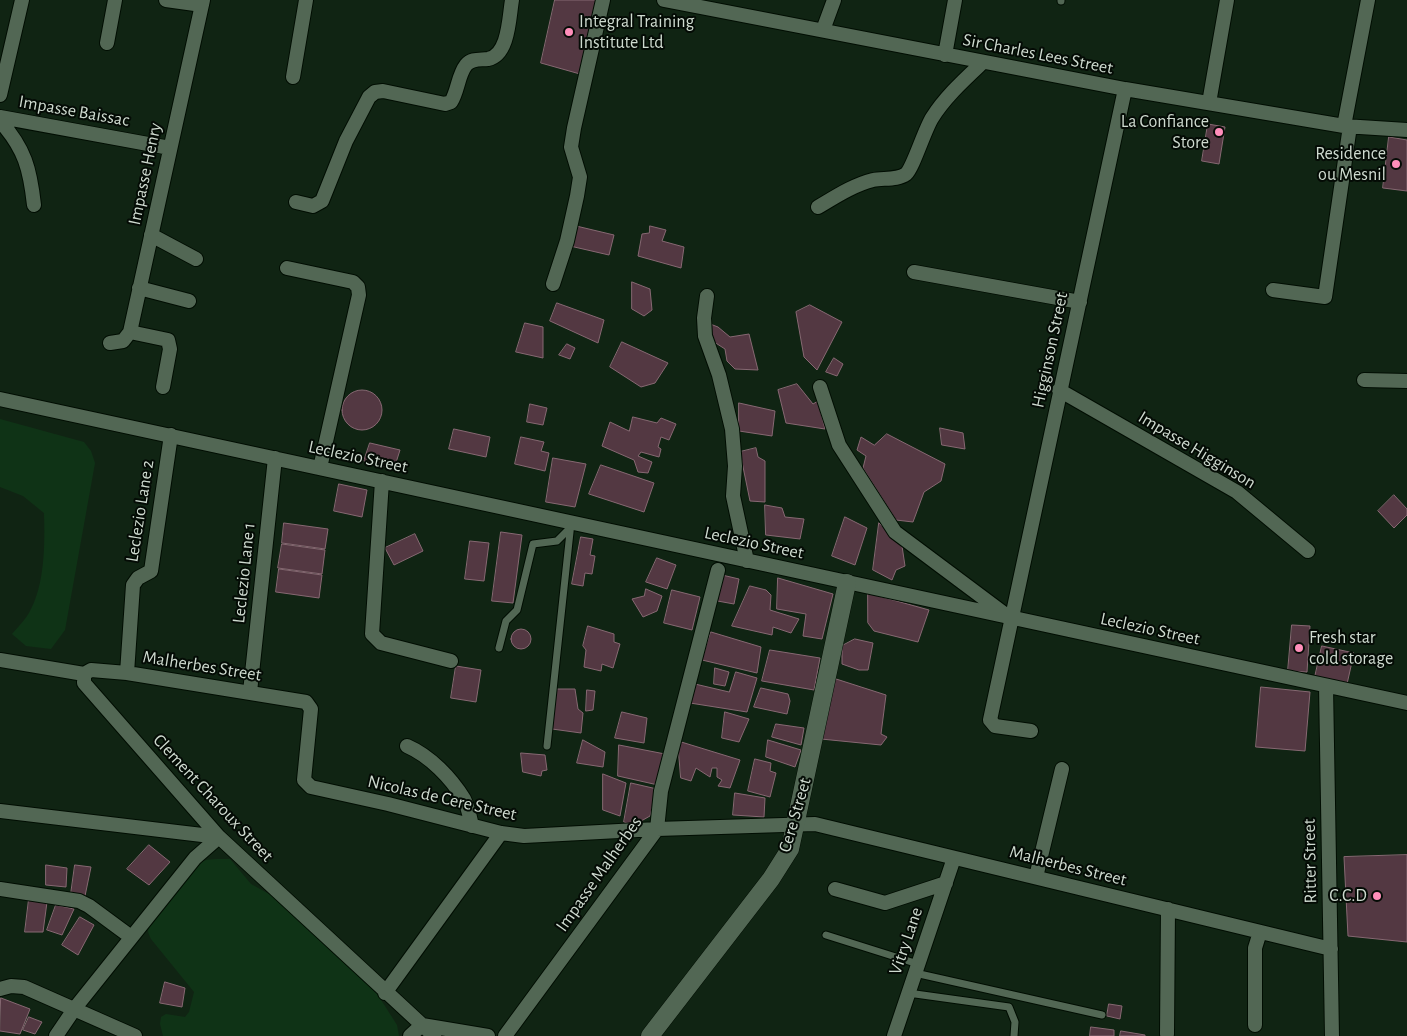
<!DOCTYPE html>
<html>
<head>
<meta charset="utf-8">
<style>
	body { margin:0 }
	canvas { display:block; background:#102413 }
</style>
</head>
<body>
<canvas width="1407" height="1036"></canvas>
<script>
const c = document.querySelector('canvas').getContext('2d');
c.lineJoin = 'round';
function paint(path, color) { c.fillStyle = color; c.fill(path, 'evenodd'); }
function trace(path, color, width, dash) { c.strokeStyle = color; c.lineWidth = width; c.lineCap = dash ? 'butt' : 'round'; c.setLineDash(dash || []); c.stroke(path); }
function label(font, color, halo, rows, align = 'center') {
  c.font = font + ' "Alegreya Sans",sans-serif'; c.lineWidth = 4; c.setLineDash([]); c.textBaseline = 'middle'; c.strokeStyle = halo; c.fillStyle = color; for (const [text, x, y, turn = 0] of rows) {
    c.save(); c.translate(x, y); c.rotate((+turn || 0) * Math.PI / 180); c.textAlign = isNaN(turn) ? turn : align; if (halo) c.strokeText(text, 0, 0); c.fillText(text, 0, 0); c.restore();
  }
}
paint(new Path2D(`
	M 0,419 L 84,442 L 91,451 L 95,463 L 65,630 L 51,649 L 26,646 L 12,634 C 18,627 25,620 29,613 C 45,585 45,544 44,513 L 23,496 L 0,487 Z
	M 230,859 L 251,884 L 269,894 L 288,897 L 369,981 L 397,1025 L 399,1036 L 163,1036 L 160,1024 L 161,1017 L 166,1014 L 185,1017 L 189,1012 L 194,992 L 151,939 C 150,937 148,933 148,931 C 148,918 184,871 195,864 C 206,858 218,859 230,859 Z`), '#0f3316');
const building = new Path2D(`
	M 555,0 L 598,0 L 580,74 L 541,63 Z
	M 1208,124 L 1225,127 L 1219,164 L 1202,161 Z
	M 1389,137 L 1407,140 L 1407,191 L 1383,188 Z
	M 572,225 L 614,235 L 609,255 L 570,246 Z
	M 650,226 L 666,230 L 662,241 L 684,247 L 681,268 L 638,256 L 642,234 L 649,233 Z
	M 632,282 L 650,289 L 652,310 L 644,316 L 632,309 Z
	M 557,303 L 604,320 L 598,343 L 550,321 Z
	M 810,305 L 842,322 L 817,370 L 804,357 L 796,312 Z
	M 705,322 L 718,327 L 730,337 L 749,334 L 758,370 L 735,369 L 727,361 L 725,349 L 711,340 Z
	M 525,323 L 543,327 L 543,358 L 516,352 Z
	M 622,342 L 668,363 L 655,383 L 641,387 L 610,367 Z
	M 567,344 L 575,348 L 570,359 L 559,355 Z
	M 834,358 L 843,364 L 837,376 L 826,372 Z
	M 797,384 L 813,404 L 818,401 L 825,429 L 786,423 L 778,390 Z
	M342 410a20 20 0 1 1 40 0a20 20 0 1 1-40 0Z
	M 739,403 L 775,411 L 772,436 L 739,431 Z
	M 530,404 L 547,408 L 543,425 L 527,422 Z
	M 633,417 L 657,423 L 661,418 L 676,424 L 669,440 L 661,437 L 658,447 L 661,449 L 659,457 L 641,452 L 638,456 L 652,462 L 648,473 L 638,472 L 634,460 L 602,446 L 610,422 L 629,431 Z
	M 940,428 L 963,433 L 965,449 L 942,445 Z
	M 454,429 L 490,437 L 486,457 L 449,449 Z
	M 887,434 L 945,464 L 941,481 L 924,492 L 913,522 L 896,520 L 863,468 L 866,456 L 857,450 L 861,437 L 874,445 Z
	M 521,437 L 544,442 L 541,451 L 549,453 L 545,471 L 515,464 Z
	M 370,443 L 400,450 L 394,469 L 364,461 Z
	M 756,448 L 758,457 L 765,461 L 765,502 L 750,501 L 740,452 Z
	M 553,458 L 586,464 L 575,507 L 546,502 Z
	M 601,465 L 654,483 L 644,512 L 589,494 Z
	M 339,484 L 367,490 L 362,517 L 334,511 Z
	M 1394,495 L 1407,509 L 1407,515 L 1394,528 L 1378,511 Z
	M 765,505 L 782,508 L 785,517 L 804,519 L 800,539 L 766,535 Z
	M 845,517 L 867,528 L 855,565 L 832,556 Z
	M 284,523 L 328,529 L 325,549 L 282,543 Z
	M 879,523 L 902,546 L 905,566 L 896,570 L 892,580 L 873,570 Z
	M 501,532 L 522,535 L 513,603 L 492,601 Z
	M 415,534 L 423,551 L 394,565 L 385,548 Z
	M 581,537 L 593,539 L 590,555 L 595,556 L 592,574 L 585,573 L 583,586 L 572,584 Z
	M 470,541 L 489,543 L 484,581 L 465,579 Z
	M 282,544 L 325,550 L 322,574 L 278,568 Z
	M 657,558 L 676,565 L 667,589 L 646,582 Z
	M 279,569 L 322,575 L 319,598 L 276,592 Z
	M 722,575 L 739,579 L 734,604 L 712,600 Z
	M 778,578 L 833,594 L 822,639 L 803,636 L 806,614 L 777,609 Z
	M 750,586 L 766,590 L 771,595 L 770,610 L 799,619 L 791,633 L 773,627 L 772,635 L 732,626 Z
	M 646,589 L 662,596 L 657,611 L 643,617 L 632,599 L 644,596 Z
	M 672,590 L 700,597 L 692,630 L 664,623 Z
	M 868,593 L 929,610 L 918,642 L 874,631 L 868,623 Z
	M 1292,625 L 1310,626 L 1307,672 L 1288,671 Z
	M 588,626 L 614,634 L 614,642 L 620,644 L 613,668 L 602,664 L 601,671 L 584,667 L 586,650 L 583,646 Z
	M511 639a10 10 0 1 1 20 0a10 10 0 1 1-20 0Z
	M 711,632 L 761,647 L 757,673 L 702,660 Z
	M 855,639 L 873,643 L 868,670 L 859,670 L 842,664 L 842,646 Z
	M 1322,646 L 1354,653 L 1347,684 L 1315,677 Z
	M 770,650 L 820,658 L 814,690 L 762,681 Z
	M 456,666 L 481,670 L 476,702 L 451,698 Z
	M 715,668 L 729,672 L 725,686 L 714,684 Z
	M 736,672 L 757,678 L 747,712 L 690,703 L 695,684 L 729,692 Z
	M 833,678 L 886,695 L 881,734 L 887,737 L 881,745 L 821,739 Z
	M 1261,687 L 1310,692 L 1305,751 L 1256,747 Z
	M 761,688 L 788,694 L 790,701 L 787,714 L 754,707 Z
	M 557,689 L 575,689 L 578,709 L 583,713 L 581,733 L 552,729 Z
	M 587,690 L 595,691 L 593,710 L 586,711 Z
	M 622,712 L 647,718 L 644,743 L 615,738 Z
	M 725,712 L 749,719 L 739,742 L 722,738 Z
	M 776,724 L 804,728 L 801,745 L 772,737 Z
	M 583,740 L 605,752 L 603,767 L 577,763 Z
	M 768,740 L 801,750 L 795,767 L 766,757 Z
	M 678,741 L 740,760 L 730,788 L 718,786 L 722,780 L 717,777 L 717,768 L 712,768 L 710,777 L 696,768 L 691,781 L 681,778 Z
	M 619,745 L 665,754 L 658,785 L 618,776 Z
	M 521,753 L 545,755 L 547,770 L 542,771 L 541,776 L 523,772 Z
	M 755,759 L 771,763 L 770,771 L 776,773 L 770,797 L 748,791 Z
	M 603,774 L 626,783 L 620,816 L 603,810 Z
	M 631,783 L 657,789 L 650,816 L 634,825 L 624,822 Z
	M 735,793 L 765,798 L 764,817 L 733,815 Z
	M 149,845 L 170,862 L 149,885 L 127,869 Z
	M 1407,855 L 1407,942 L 1348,936 L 1344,857 Z
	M 46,865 L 67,868 L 66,887 L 46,885 Z
	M 75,865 L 91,867 L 85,896 L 71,894 Z
	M 29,899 L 47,902 L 43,932 L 25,932 Z
	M 56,905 L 74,909 L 62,935 L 47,930 Z
	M 80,917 L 94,925 L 78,955 L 62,945 Z
	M 165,982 L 185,988 L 182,1007 L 160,1003 Z
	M 1,998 L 30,1009 L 20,1034 L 0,1031 Z
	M 1109,1004 L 1122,1006 L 1120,1019 L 1107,1016 Z
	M 29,1017 L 42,1022 L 35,1034 L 23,1030 Z
	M 1091,1027 L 1114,1030 L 1114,1036 L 1090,1036 Z
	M 1121,1031 L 1145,1035 L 1145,1036 L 1120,1036 Z`);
paint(building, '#533842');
trace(building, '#866872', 1);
const service = new Path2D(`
	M 1061,1 L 1061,0
	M 499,648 L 506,621 L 517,610 L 533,544 L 557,541 L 570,528
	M 547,746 L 571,523
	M 826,935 L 918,964
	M 915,973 L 1102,1015
	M 908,993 L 1009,1007 L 1015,1022 L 1014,1036`);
const minor = new Path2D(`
	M 166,0 L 202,5
	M 664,0 L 1125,89 L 1344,126 L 1407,130
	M 823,30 L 834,0
	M 107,43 L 115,0
	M 945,55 L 955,0
	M 293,77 L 306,0
	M 0,95 L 22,0
	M 1209,103 L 1227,0
	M 0,117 L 170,148
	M 0,121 C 25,149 30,169 34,205
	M 1344,126 L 1368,0
	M 296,202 L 313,206 L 322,201 L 346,141 L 369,97 L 375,92 L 383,91 L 445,104 L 451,102 C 458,91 458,75 466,65 C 472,58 480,60 488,59 C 509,55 509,17 512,0
	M 818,207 C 835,197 853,185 873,180 C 883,178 898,180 906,174 C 913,168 924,131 932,118 C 945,97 965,79 983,62
	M 151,235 L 196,259
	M 287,268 L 353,282 L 358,287 L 359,295 L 320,468
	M 914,272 L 1080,302
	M 553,284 L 567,241 L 577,196 L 580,177 L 571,147 L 574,128 L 603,0
	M 139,288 L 189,301
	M 1273,290 L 1325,297 L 1350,126
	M 707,296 L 704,318 L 705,336 L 719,375 L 732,429 L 735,466 L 733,496 L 747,561
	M 130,332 L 168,340 L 170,349 L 163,387
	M 110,343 L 123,341 L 130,332 L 203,0
	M 1364,380 L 1407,381
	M 820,387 L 839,445 L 895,532 L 1006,615
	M 1059,390 L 1237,492 L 1308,551
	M 0,399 L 1407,703
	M 382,481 L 372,634 L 381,643 L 451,661
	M 0,660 L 84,674
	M 127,673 L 133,585 L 138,578 L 151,571 L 171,435
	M 84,674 L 91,670 L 127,673 L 306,702 L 311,709 L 304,780 L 311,787 L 388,804 L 501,833 L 524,836 L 657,829 L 815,824 L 1331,949
	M 84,674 L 84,683 L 219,837 L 434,1036
	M 1326,686 L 1332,1036
	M 250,692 L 275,458
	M 1031,731 L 995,726 L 990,720 L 1125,89
	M 407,746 C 430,756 451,778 464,799 C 468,807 470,817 472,826
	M 0,811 L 219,837
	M 1036,877 L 1062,769
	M 0,889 L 79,901 L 89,906 L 131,937
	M 835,889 L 885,903 L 946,883
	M 0,989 L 11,986 L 24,987 L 135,1036
	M 385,993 L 501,833
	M 1255,1025 L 1255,948 L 1260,932
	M 1167,1034 L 1168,909
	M 56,1036 L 75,1008 L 195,858 L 219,837
	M 410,1036 L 422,1025 L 488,1036
	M 505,1036 L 657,829 L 661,791 L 718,570
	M 894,1036 L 954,858`);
const tertiary = new Path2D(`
	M 650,1036 L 771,879 L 790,849 L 847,583`);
trace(service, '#000d02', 9);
trace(minor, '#000d02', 16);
trace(tertiary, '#000d02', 19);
trace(service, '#526754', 7);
trace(minor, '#526754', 14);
trace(tertiary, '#526754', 18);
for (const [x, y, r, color] of [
	[569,32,5,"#ff8eba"],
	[1219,132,5,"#ff8eba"],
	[1396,164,5,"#ff8eba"],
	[1299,648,5,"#ff8eba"],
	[1377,896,5,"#ff8eba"]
]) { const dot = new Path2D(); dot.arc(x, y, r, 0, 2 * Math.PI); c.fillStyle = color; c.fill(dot); trace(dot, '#040b05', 2); }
label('18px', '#cedacf', '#040b05', [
	["Integral Training",579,22,"left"],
	["Institute Ltd",579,43,"left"],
	["La Confiance",1209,122],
	["Store",1209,143],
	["Residence",1386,154],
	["ou Mesnil",1386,175],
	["Fresh star",1309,638,"left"],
	["cold storage",1309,659,"left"],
	["C.C.D",1367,896]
], 'right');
label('18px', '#cedacf', '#040b05', [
	["Sir Charles Lees Street",1038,54,11],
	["Impasse Baissac",74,111,10],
	["Impasse Henry",145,174,-78],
	["Higginson Street",1050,350,-78],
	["Impasse Higginson",1197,450,31],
	["Leclezio Street",358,457,12],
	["Leclezio Lane 2",140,511,-81],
	["Leclezio Street",754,543,12],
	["Leclezio Lane 1",244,573,-84],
	["Leclezio Street",1150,629,12],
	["Malherbes Street",202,666,9],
	["Clement Charoux Street",213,798,47],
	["Nicolas de Cere Street",442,798,13],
	["Cere Street",795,815,-74],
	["Ritter Street",1310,861,-91],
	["Malherbes Street",1068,866,14],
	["Impasse Malherbes",599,874,-55],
	["Vitry Lane",906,941,-71]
]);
</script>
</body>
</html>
